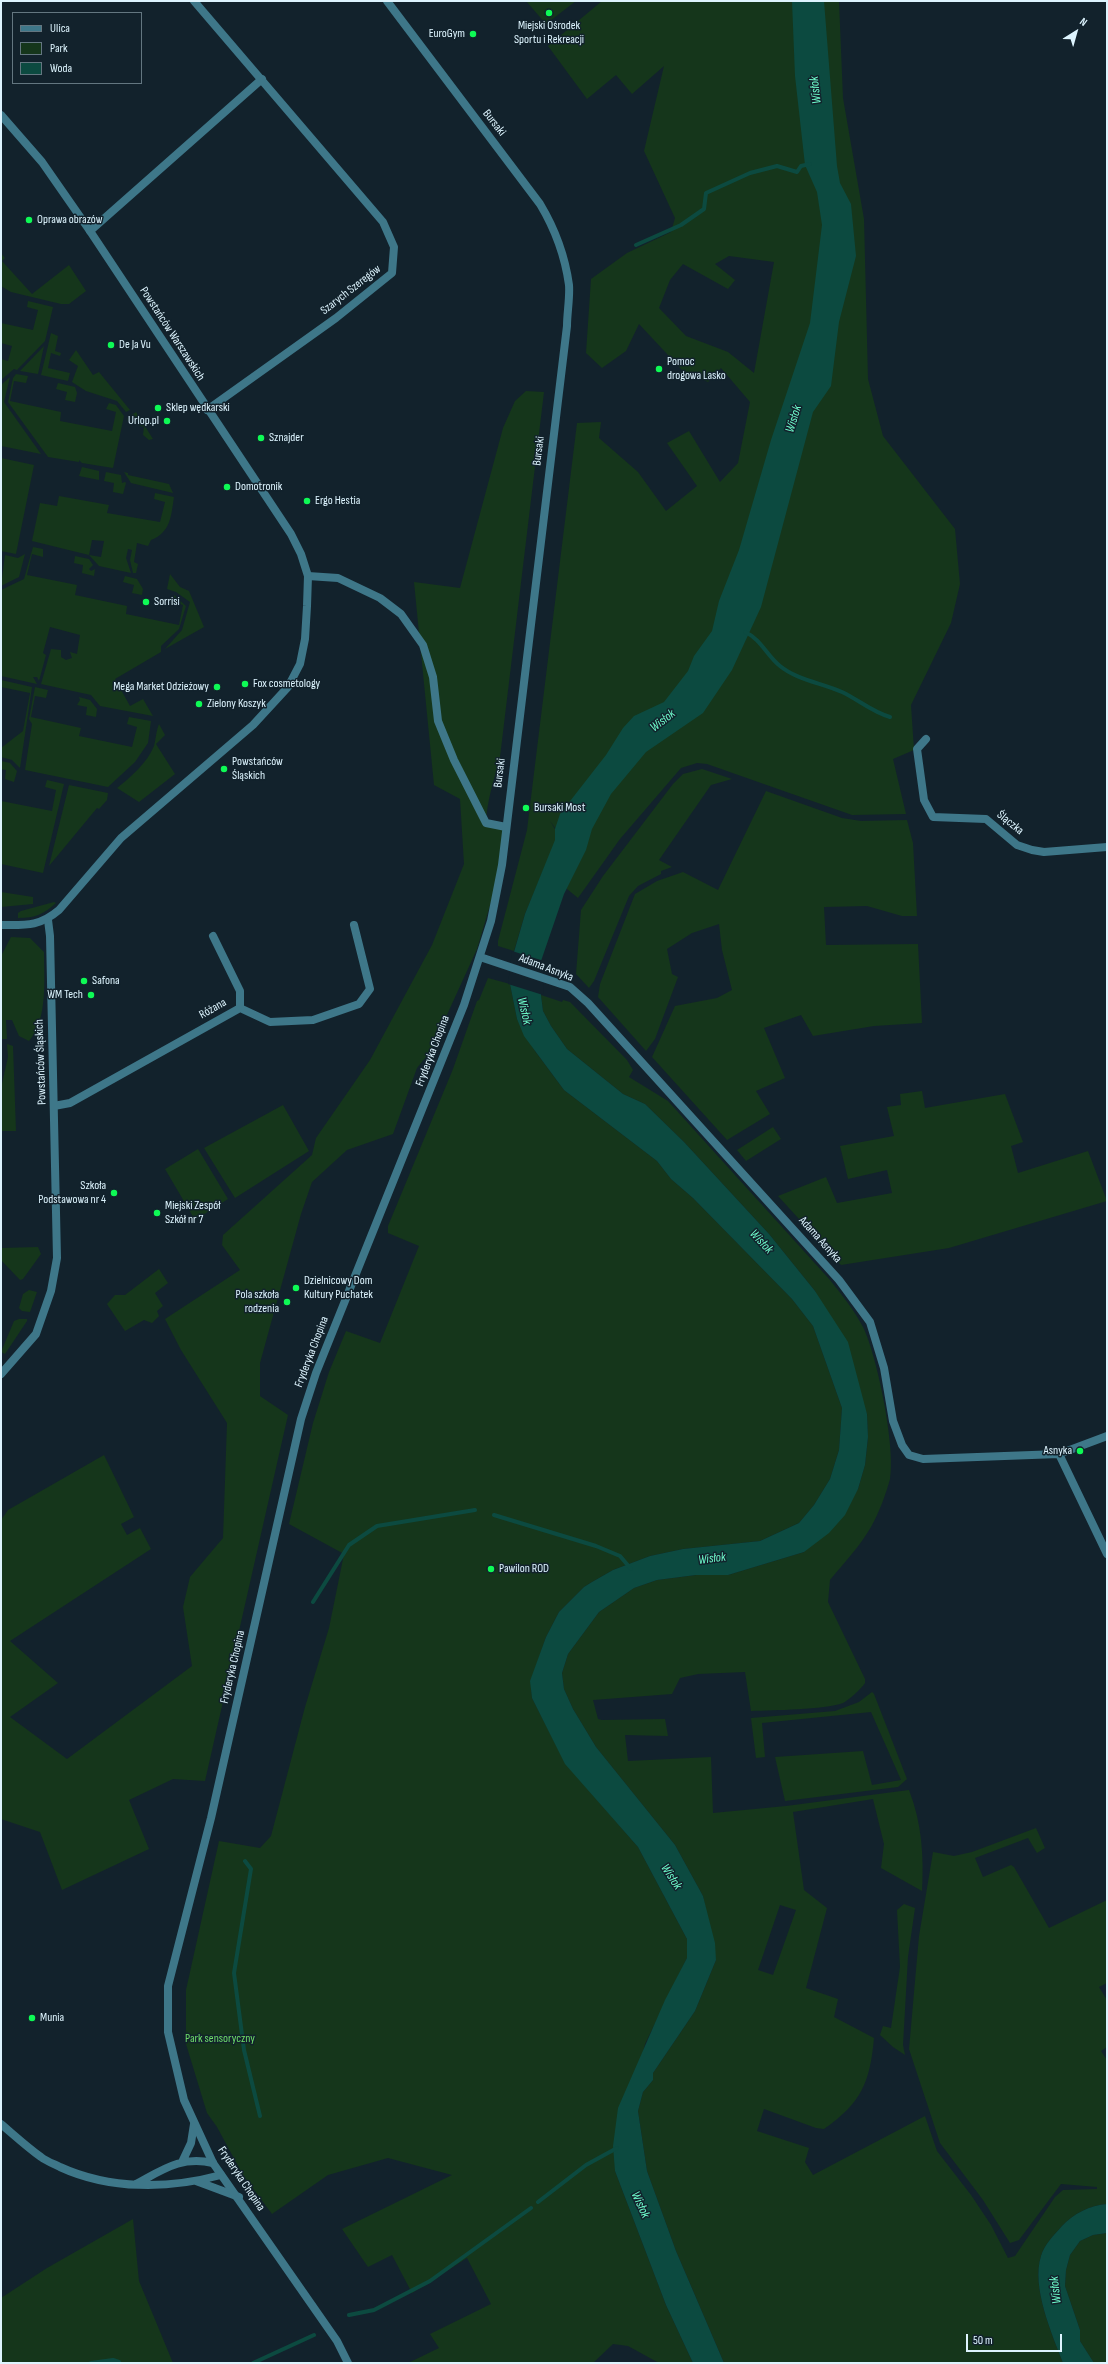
<!DOCTYPE html>
<html>
<head>
<meta charset="utf-8">
<style>
	body { margin:0 }
	#map { position:relative; width:1108px; height:2364px; overflow:hidden; background:#12222c; font-family:"Sofia Sans Condensed",sans-serif }
	canvas { display:block }
	.frame { position:absolute; inset:0; border:2px solid #ddf4fe; pointer-events:none }
	.legend { position:absolute; left:12px; top:12px; width:130px; height:72px; box-sizing:border-box; background:#12222c; border:1px solid #637680; margin:0; padding:5px 7px; list-style:none; font-size:12px; color:#ddf4fe }
	.legend li { display:flex; align-items:center; gap:8px; height:20px }
	.legend b { width:20px; border:1px solid #637680 }
	.north { position:absolute; left:1056px; top:12px; width:40px; height:40px; -webkit-text-stroke:3px #12222c; paint-order:stroke; rotate:37deg; font-size:11px; font-weight:700; line-height:16px; text-align:center; color:#ddf4fe }
	.north::after { content:''; display:block; margin:auto; width:14px; height:18px; background:#ddf4fe; clip-path:polygon(50% 0,100% 100%,50% 72%,0 100%) }
	.scale { position:absolute; left:966px; top:2334px; width:96px; height:18px; box-sizing:border-box; border:2px solid #ddf4fe; border-top:0; padding-left:5px; font-size:12px; line-height:14px; white-space:nowrap; color:#ddf4fe; -webkit-text-stroke:3px #12222c; paint-order:stroke }
</style>
</head>
<body>
<div id="map">
<canvas width="1108" height="2364"></canvas>
<div class="frame"></div>
<ul class="legend">
<li><b style="height:5px;background:#3e7789"></b>Ulica</li>
<li><b style="height:11px;background:#15361b"></b>Park</li>
<li><b style="height:11px;background:#0c4a40"></b>Woda</li>
</ul>
<div class="north">N</div>
<div class="scale">50 m</div>
</div>
<script>
const c = document.querySelector('canvas').getContext('2d');
c.lineJoin = 'round';
function paint(path, color) { c.fillStyle = color; c.fill(path, 'evenodd'); }
function trace(path, color, width, dash) { c.strokeStyle = color; c.lineWidth = width; c.lineCap = dash ? 'butt' : 'round'; c.setLineDash(dash || []); c.stroke(path); }
function label(font, color, halo, rows, align = 'center') {
  c.font = font + ' "Sofia Sans Condensed",sans-serif'; c.lineWidth = 3; c.setLineDash([]); c.textBaseline = 'middle'; c.strokeStyle = halo; c.fillStyle = color; for (const [text, x, y, turn = 0] of rows) {
    c.save(); c.translate(x, y); c.rotate((+turn || 0) * Math.PI / 180); c.textAlign = isNaN(turn) ? turn : align; if (halo) c.strokeText(text, 0, 0); c.fillText(text, 0, 0); c.restore();
  }
}
paint(new Path2D(`
	M 526,1 L 576,1 L 546,24 Z
	M 602,1 L 839,1 L 843,98 L 864,219 L 868,379 L 883,436 L 955,529 L 960,584 L 951,623 L 911,705 L 914,750 L 893,759 L 906,814 L 852,815 L 707,764 L 697,763 L 681,768 L 620,839 L 578,898 L 562,885 L 575,854 L 550,821 L 555,829 L 556,840 L 525,914 L 514,951 L 498,946 L 498,941 L 527,830 L 577,423 L 601,422 L 599,438 L 638,472 L 666,511 L 697,486 L 667,443 L 689,431 L 720,482 L 738,463 L 750,402 L 721,368 L 708,382 L 682,370 L 639,324 L 626,351 L 602,368 L 586,353 L 591,279 L 627,253 L 671,232 L 675,218 L 644,151 L 664,66 L 632,94 L 616,75 L 587,99 L 548,46 ZM 729,256 L 774,262 L 754,373 L 728,352 L 686,336 L 659,308 L 670,280 L 683,264 L 728,289 L 735,280 L 715,264 Z
	M 1,253 L 5,258 L 2,261 L 32,294 L 69,265 L 86,291 L 69,304 L 61,304 L 11,292 L 1,286 Z
	M 28,301 L 53,307 L 45,341 L 17,370 L 14,369 L 1,380 L 1,359 L 8,361 L 12,346 L 1,343 L 1,323 L 33,330 L 38,310 L 27,307 Z
	M 51,333 L 58,336 L 55,351 L 61,353 L 60,356 L 51,353 L 48,368 L 70,373 L 68,381 L 41,375 Z
	M 44,346 L 38,374 L 20,371 Z
	M 76,350 L 93,375 L 99,372 L 130,410 L 126,412 L 117,401 L 86,391 L 72,382 L 78,366 L 69,360 Z
	M 16,374 L 28,376 L 26,383 L 14,381 L 10,401 L 61,412 L 60,421 L 112,431 L 116,412 L 106,409 L 109,403 L 116,405 L 124,416 L 113,468 L 82,463 L 79,460 L 79,462 L 48,457 L 8,402 L 13,378 Z
	M 10,377 L 4,402 L 41,454 L 1,446 L 1,385 Z
	M 58,383 L 75,387 L 77,393 L 75,402 L 65,400 L 67,392 L 56,389 Z
	M 526,391 L 544,392 L 500,757 C 494,780 487,800 486,823 L 506,827 L 502,865 L 477,949 L 430,1052 L 417,1068 L 393,1134 L 347,1150 L 312,1182 L 301,1214 L 260,1363 L 260,1396 L 288,1415 L 205,1781 L 173,1779 L 129,1800 L 149,1849 L 62,1890 L 40,1832 L 1,1819 L 1,1520 L 8,1510 L 104,1455 L 134,1517 L 121,1524 L 127,1535 L 140,1528 L 151,1549 L 10,1641 L 58,1683 L 10,1717 L 67,1759 L 192,1666 L 183,1607 L 190,1577 L 223,1538 L 227,1423 L 181,1350 L 165,1319 L 240,1270 L 222,1245 L 223,1235 L 312,1155 L 316,1138 L 370,1060 L 432,945 L 464,864 L 460,799 L 434,785 L 414,582 L 460,588 L 503,428 L 515,401 Z
	M 136,412 L 153,439 L 149,440 L 143,435 L 144,427 L 127,421 L 127,418 Z
	M 1,458 L 34,465 L 16,554 L 1,551 Z
	M 82,467 L 99,471 L 99,480 L 79,476 Z
	M 106,472 L 121,475 L 122,483 L 125,482 L 126,483 L 123,494 L 113,492 L 114,483 L 104,481 Z
	M 124,472 L 128,473 L 128,475 L 169,484 L 173,493 L 131,483 Z
	M 155,493 L 174,497 C 171,516 171,532 151,540 L 148,546 L 137,543 L 134,562 L 138,564 L 136,573 L 133,573 L 130,560 L 132,550 L 128,549 L 126,558 L 131,573 L 99,566 L 89,555 L 32,541 L 40,503 L 57,506 L 59,496 L 109,505 L 107,513 L 160,522 L 165,502 L 154,499 ZM 92,540 L 104,541 L 101,557 L 89,555 Z
	M 33,547 L 43,549 L 43,557 L 32,554 L 27,575 L 77,585 L 75,595 L 127,606 L 126,614 L 179,625 L 183,605 L 173,602 L 174,595 L 186,606 L 179,629 L 161,646 L 161,652 L 115,679 L 130,706 L 143,699 L 153,716 L 100,706 L 91,695 L 41,684 L 51,649 L 61,650 L 61,657 L 66,660 L 72,658 L 70,652 L 77,654 L 80,635 L 50,627 L 43,653 L 46,655 L 39,681 L 37,677 L 33,677 L 37,684 L 1,676 L 1,590 L 24,579 Z
	M 25,554 L 19,577 L 1,586 L 5,555 L 18,558 Z
	M 75,556 L 89,559 L 93,565 L 89,569 L 91,571 L 95,569 L 94,576 L 82,573 L 83,565 L 74,563 Z
	M 170,574 L 180,587 L 189,591 L 204,627 L 165,649 L 182,630 L 190,602 L 176,592 L 167,589 Z
	M 125,576 L 137,579 L 143,589 L 142,595 L 132,593 L 134,585 L 123,582 Z
	M 1,680 L 32,687 L 20,768 L 12,760 L 1,757 L 1,748 L 23,731 L 30,693 L 1,687 Z
	M 35,687 L 48,690 L 46,698 L 35,696 L 31,717 L 81,728 L 79,736 L 132,747 L 137,727 L 127,724 L 129,717 L 151,721 L 148,743 L 135,762 L 108,787 L 25,770 L 32,724 L 29,719 Z
	M 79,697 L 90,700 L 97,709 L 96,717 L 86,715 L 87,707 L 77,705 L 80,700 Z
	M 159,724 L 165,735 L 156,744 L 175,774 L 139,802 L 117,788 C 131,777 147,763 154,746 C 156,739 156,731 159,724 Z
	M 1,761 L 10,763 L 17,771 L 14,782 L 5,779 L 6,770 L 1,769 Z
	M 702,769 L 732,779 L 711,785 L 659,860 L 672,867 L 661,871 L 661,874 L 638,886 L 629,896 L 594,981 L 589,988 L 576,974 L 581,910 L 603,876 L 673,784 L 683,774 Z
	M 47,780 L 64,784 L 43,873 L 1,864 L 1,801 L 52,811 L 56,790 L 45,787 Z
	M 69,785 L 108,793 L 107,800 L 99,809 L 97,808 L 49,866 Z
	M 766,791 L 842,818 L 861,821 L 907,820 L 913,843 L 917,916 L 902,916 L 867,906 L 824,907 L 826,945 L 918,944 L 922,1023 L 874,1026 L 813,1036 L 801,1015 L 764,1028 L 785,1078 L 756,1091 L 770,1114 L 727,1140 L 652,1057 L 675,1006 L 717,998 L 732,990 L 722,950 L 719,924 L 692,933 L 667,949 L 672,974 L 678,977 L 655,1039 L 646,1051 L 598,997 L 600,984 L 635,894 L 657,881 L 683,872 L 718,890 Z
	M 1,892 L 33,897 L 33,904 L 1,907 Z
	M 54,902 L 56,903 C 44,914 35,918 18,918 L 18,913 L 21,911 Z
	M 11,937 L 30,938 L 44,952 C 44,978 48,1020 29,1041 L 19,1036 L 12,1020 L 6,1020 L 7,1039 L 1,1039 L 1,956 Z
	M 488,978 L 510,984 L 517,1019 L 535,1051 L 564,1090 L 657,1161 L 671,1179 L 693,1198 L 792,1299 L 813,1326 L 842,1408 L 839,1450 L 830,1479 L 814,1505 L 799,1523 L 760,1541 L 683,1549 L 650,1556 L 613,1570 L 592,1582 L 584,1587 L 559,1612 L 546,1637 L 531,1681 L 532,1698 L 566,1764 L 638,1847 L 687,1939 L 687,1958 L 645,2044 L 615,2171 L 666,2305 L 693,2363 L 659,2363 L 628,2346 L 613,2344 L 593,2363 L 408,2363 L 439,2348 L 430,2334 L 491,2304 L 467,2258 L 412,2293 L 392,2255 L 368,2267 L 342,2229 L 452,2175 L 388,2158 L 328,2175 L 272,2214 L 243,2175 L 217,2127 L 207,2113 L 186,2044 L 186,1990 L 219,1841 L 260,1848 L 271,1836 L 305,1707 L 329,1628 L 344,1554 L 289,1524 L 313,1423 L 329,1372 L 346,1331 L 380,1343 L 419,1246 L 388,1233 L 388,1226 L 453,1069 L 477,1001 L 479,1000 Z
	M 541,995 L 562,1002 L 563,1000 L 570,1002 L 627,1060 L 633,1070 L 629,1077 L 668,1101 L 830,1280 C 842,1295 854,1310 863,1327 C 877,1355 896,1448 890,1479 C 886,1494 879,1513 871,1527 C 860,1546 844,1563 830,1580 L 828,1602 L 865,1679 L 865,1683 C 862,1688 849,1700 843,1703 C 824,1710 773,1710 751,1711 L 745,1672 L 698,1674 L 680,1678 L 672,1694 L 593,1700 L 598,1719 L 602,1720 L 665,1719 L 668,1736 L 625,1735 L 628,1761 L 711,1757 L 713,1813 L 786,1806 L 909,1790 C 922,1823 924,1857 922,1891 L 881,1868 L 884,1844 L 873,1799 L 793,1812 L 804,1890 L 827,1908 L 806,1988 L 838,1999 L 834,2017 L 874,2038 C 870,2083 861,2103 824,2129 L 816,2128 L 764,2109 L 757,2131 L 809,2148 L 805,2162 L 813,2175 L 925,2116 L 937,2151 L 971,2195 L 991,2225 L 1008,2258 L 1015,2256 L 1055,2197 L 1063,2190 L 1097,2189 L 1097,2187 L 1061,2184 L 1019,2240 L 1010,2243 L 983,2200 L 940,2143 L 909,2049 L 919,1936 L 933,1852 L 954,1856 L 972,1852 L 1036,1828 L 1045,1848 L 1037,1853 L 1028,1838 L 975,1858 L 983,1877 L 1011,1865 L 1014,1867 L 1049,1928 L 1107,1900 L 1107,1983 L 1099,1987 L 1107,2000 L 1107,2047 L 1101,2051 L 1107,2060 L 1107,2204 C 1090,2205 1073,2214 1062,2226 C 1054,2235 1044,2245 1041,2256 C 1031,2287 1052,2334 1063,2363 L 724,2363 L 676,2251 L 647,2171 L 638,2111 L 643,2092 L 653,2080 L 653,2073 L 695,2011 L 716,1960 L 703,1896 L 675,1845 L 596,1747 L 573,1709 L 564,1689 L 562,1673 L 568,1654 L 599,1612 L 634,1588 L 657,1580 L 696,1575 L 728,1575 L 804,1552 L 858,1489 L 865,1465 L 868,1438 L 867,1414 L 815,1291 L 769,1234 L 684,1142 L 645,1104 L 623,1094 L 567,1049 L 551,1026 L 543,1011 ZM 780,1905 L 796,1910 L 773,1975 L 758,1970 Z
	M 7,1044 L 13,1046 L 16,1131 L 1,1131 L 1,1088 L 8,1057 Z
	M 922,1091 L 925,1108 L 1005,1094 L 1023,1142 L 1011,1146 L 1018,1173 L 1088,1151 L 1107,1201 L 949,1248 L 841,1265 L 778,1196 L 826,1177 L 837,1203 L 892,1193 L 887,1170 L 848,1179 L 840,1146 L 894,1136 L 887,1107 L 901,1105 L 900,1094 Z
	M 283,1105 L 309,1151 L 235,1198 L 204,1148 Z
	M 773,1127 L 781,1139 L 746,1161 L 737,1150 Z
	M 198,1149 L 228,1199 L 195,1220 L 165,1169 Z
	M 38,1247 L 41,1254 L 23,1279 L 20,1280 L 1,1260 L 1,1248 Z
	M 159,1269 L 168,1283 L 155,1293 L 163,1306 L 157,1311 L 159,1316 L 152,1323 L 144,1320 L 125,1331 L 107,1304 L 115,1295 L 125,1295 Z
	M 29,1290 L 37,1292 L 30,1312 L 22,1311 L 19,1308 L 23,1294 Z
	M 19,1319 L 27,1319 L 27,1321 L 5,1354 L 1,1352 L 14,1321 Z
	M 872,1692 L 874,1694 L 907,1779 L 898,1787 L 785,1801 L 775,1757 L 863,1751 L 872,1785 L 901,1780 L 871,1712 L 762,1723 L 765,1757 L 756,1758 L 751,1718 L 835,1711 L 859,1702 Z
	M 904,1904 L 915,1908 L 908,1957 L 903,2045 L 905,2055 L 893,2047 L 880,2035 L 883,2026 L 891,2028 L 900,1967 L 897,1910 Z
	M 133,2219 L 139,2281 L 173,2363 L 1,2363 L 1,2298 L 47,2268 Z
	M 1107,2233 L 1107,2363 L 1094,2363 L 1080,2341 L 1080,2330 L 1065,2286 L 1066,2270 L 1070,2255 L 1080,2241 L 1093,2235 Z`), '#15361b');
paint(new Path2D(`
	M 792,1 L 824,1 L 837,166 L 840,183 L 851,204 L 856,256 L 839,322 L 831,386 L 813,412 L 761,607 L 732,670 L 703,713 L 646,752 L 611,794 L 592,829 L 586,850 L 564,894 L 541,961 L 541,995 L 543,1011 L 551,1026 L 567,1049 L 623,1094 L 645,1104 L 684,1142 L 769,1234 L 815,1291 L 848,1342 L 867,1414 L 868,1437 L 865,1465 L 858,1489 L 845,1515 L 829,1533 L 804,1552 L 728,1575 L 696,1575 L 657,1580 L 634,1588 L 599,1612 L 568,1654 L 562,1673 L 564,1689 L 573,1709 L 596,1747 L 675,1845 L 703,1896 L 715,1943 L 716,1960 L 695,2011 L 653,2073 L 653,2080 L 643,2092 L 638,2111 L 647,2171 L 676,2251 L 724,2363 L 693,2363 L 666,2305 L 615,2171 L 613,2146 L 618,2108 L 665,2000 L 687,1958 L 687,1939 L 638,1847 L 565,1764 L 532,1698 L 530,1681 L 546,1637 L 559,1612 L 584,1587 L 592,1582 L 613,1570 L 650,1556 L 683,1549 L 760,1541 L 799,1523 L 814,1505 L 830,1479 L 839,1450 L 842,1408 L 813,1326 L 792,1299 L 693,1198 L 671,1179 L 657,1161 L 564,1090 L 524,1036 L 517,1019 L 510,984 L 514,952 L 525,914 L 555,840 L 555,829 L 560,814 L 606,755 L 623,728 L 634,716 L 664,702 L 688,671 L 694,656 L 712,631 L 719,601 L 739,550 L 771,440 L 810,323 L 822,225 L 817,192 L 805,165 L 795,76 Z
	M 1107,2204 L 1107,2233 L 1093,2235 L 1080,2241 L 1070,2255 L 1066,2270 L 1065,2286 L 1080,2330 L 1080,2341 L 1094,2363 L 1063,2363 C 1052,2334 1031,2287 1041,2256 C 1044,2245 1054,2235 1062,2226 C 1073,2214 1090,2205 1107,2204 Z`), '#0c4a40');
paint(new Path2D(`
	M 512,951 L 544,961 L 543,995 L 508,984 Z`), '#12222c');
trace(new Path2D(`
	M 636,245 L 681,225 L 704,209 L 706,193 L 750,173 L 777,166 L 797,172 L 801,166 L 810,164
	M 745,632 C 761,639 767,656 780,666 C 797,680 822,683 842,692 C 859,700 872,712 890,717
	M 494,1515 L 596,1546 L 620,1556 L 631,1569
	M 313,1602 L 349,1545 L 377,1526 L 475,1510
	M 245,1861 L 251,1869 L 234,1973 L 244,2050 L 260,2116
	M 538,2202 L 586,2165 L 617,2148
	M 349,2315 L 374,2310 L 430,2281 L 531,2208
	M 91,2363 L 113,2360 L 119,2362
	M 253,2363 L 314,2335`), '#0c4a40', 4);
trace(new Path2D(`
	M 194,1 L 383,222 L 394,247 L 392,273 L 336,318 L 207,410
	M 90,231 L 262,79
	M 308,576 L 338,578 L 380,598 L 401,614 L 423,645 L 433,677 L 438,721 L 454,760 L 486,823 L 506,827
	M 926,739 L 917,749 L 924,800 L 933,817 L 986,819 L 1017,845 L 1032,850 L 1044,852 L 1107,847
	M 213,936 L 240,991 L 240,1008
	M 480,957 L 570,987 L 588,1003 L 839,1280 L 870,1322 L 884,1368 L 893,1421 L 902,1445 L 909,1455 L 923,1459 L 1059,1454 L 1107,1436
	M 54,1106 L 70,1103 L 240,1008 L 270,1022 L 313,1020 L 359,1004 L 370,989 L 354,925
	M 1,1374 L 36,1334 L 51,1291 L 57,1258 L 50,936 L 48,920
	M 1059,1454 L 1107,1554
	M 1,2124 C 14,2135 27,2147 41,2157 C 46,2161 54,2164 60,2167 C 110,2190 169,2189 221,2175
	M 183,2160 L 191,2143 L 194,2124
	M 196,2181 L 239,2197
	M 136,2184 C 164,2169 181,2156 213,2163`), '#3e7789', 8);
trace(new Path2D(`
	M 1,115 L 42,162 L 90,231 L 291,534 L 301,554 L 308,576 L 307,606 L 305,639 L 300,664 L 288,687 L 253,725 L 121,838 L 59,910 C 39,927 25,925 1,925
	M 348,2363 L 337,2341 L 213,2163 L 184,2100 L 168,2032 L 168,1986 L 211,1818 L 301,1419 L 316,1373 L 464,1005 L 491,921 L 502,865 L 567,326 C 567,313 570,298 569,285 C 565,256 555,229 540,204 L 387,1`), '#3e7789', 8);
for (const [x, y, r, color] of [
	[549,13,4,"#0efa55"],
	[473,34,4,"#0efa55"],
	[29,220,4,"#0efa55"],
	[111,345,4,"#0efa55"],
	[659,369,4,"#0efa55"],
	[158,408,4,"#0efa55"],
	[167,421,4,"#0efa55"],
	[261,438,4,"#0efa55"],
	[227,487,4,"#0efa55"],
	[307,501,4,"#0efa55"],
	[146,602,4,"#0efa55"],
	[245,684,4,"#0efa55"],
	[217,687,4,"#0efa55"],
	[199,704,4,"#0efa55"],
	[224,769,4,"#0efa55"],
	[526,808,4,"#0efa55"],
	[84,981,4,"#0efa55"],
	[91,995,4,"#0efa55"],
	[114,1193,4,"#0efa55"],
	[157,1213,4,"#0efa55"],
	[296,1288,4,"#0efa55"],
	[287,1302,4,"#0efa55"],
	[1080,1451,4,"#0efa55"],
	[491,1569,4,"#0efa55"],
	[32,2018,4,"#0efa55"]
]) { const dot = new Path2D(); dot.arc(x, y, r, 0, 2 * Math.PI); c.fillStyle = color; c.fill(dot); trace(dot, '#12222c', 1.5); }
label('12px', '#ddf4fe', '#12222c', [
	["Miejski Ośrodek",549,26,"center"],
	["Sportu i Rekreacji",549,40,"center"],
	["EuroGym",465,34,"right"],
	["Oprawa obrazów",37,220],
	["De Ja Vu",119,345],
	["Pomoc",667,362],
	["drogowa Lasko",667,376],
	["Sklep wędkarski",166,408],
	["Urlop.pl",159,421,"right"],
	["Sznajder",269,438],
	["Domotronik",235,487],
	["Ergo Hestia",315,501],
	["Sorrisi",154,602],
	["Fox cosmetology",253,684],
	["Mega Market Odzieżowy",209,687,"right"],
	["Zielony Koszyk",207,704],
	["Powstańców",232,762],
	["Śląskich",232,776],
	["Bursaki Most",534,808],
	["Safona",92,981],
	["WM Tech",83,995,"right"],
	["Szkoła",106,1186,"right"],
	["Podstawowa nr 4",106,1200,"right"],
	["Miejski Zespół",165,1206],
	["Szkół nr 7",165,1220],
	["Dzielnicowy Dom",304,1281],
	["Kultury Puchatek",304,1295],
	["Pola szkoła",279,1295,"right"],
	["rodzenia",279,1309,"right"],
	["Asnyka",1072,1451,"right"],
	["Pawilon ROD",499,1569],
	["Munia",40,2018]
], 'left');
label('12px', '#ddf4fe', '#12222c', [
	["Bursaki",494,123,52],
	["Szarych Szeregów",351,290,-38],
	["Powstańców Warszawskich",172,334,57],
	["Bursaki",539,451,-83],
	["Bursaki",500,773,-83],
	["Ślączka",1010,823,39],
	["Adama Asnyka",546,968,21],
	["Różana",213,1009,-29],
	["Fryderyka Chopina",433,1051,-69],
	["Powstańców Śląskich",41,1062,-92],
	["Adama Asnyka",820,1240,48],
	["Fryderyka Chopina",312,1352,-69],
	["Fryderyka Chopina",233,1667,-77],
	["Fryderyka Chopina",241,2179,56]
]);
label('12px', '#6edf69', '#12222c', [
	["Park sensoryczny",220,2039]
]);
label('italic 13px', '#6efccc', '#12222c', [
	["Wisłok",816,90,-96],
	["Wisłok",794,419,-73],
	["Wisłok",663,721,-38],
	["Wisłok",524,1011,77],
	["Wisłok",761,1242,47],
	["Wisłok",712,1559,-7],
	["Wisłok",671,1877,57],
	["Wisłok",640,2205,65],
	["Wisłok",1056,2290,-96]
]);
</script>
</body>
</html>
